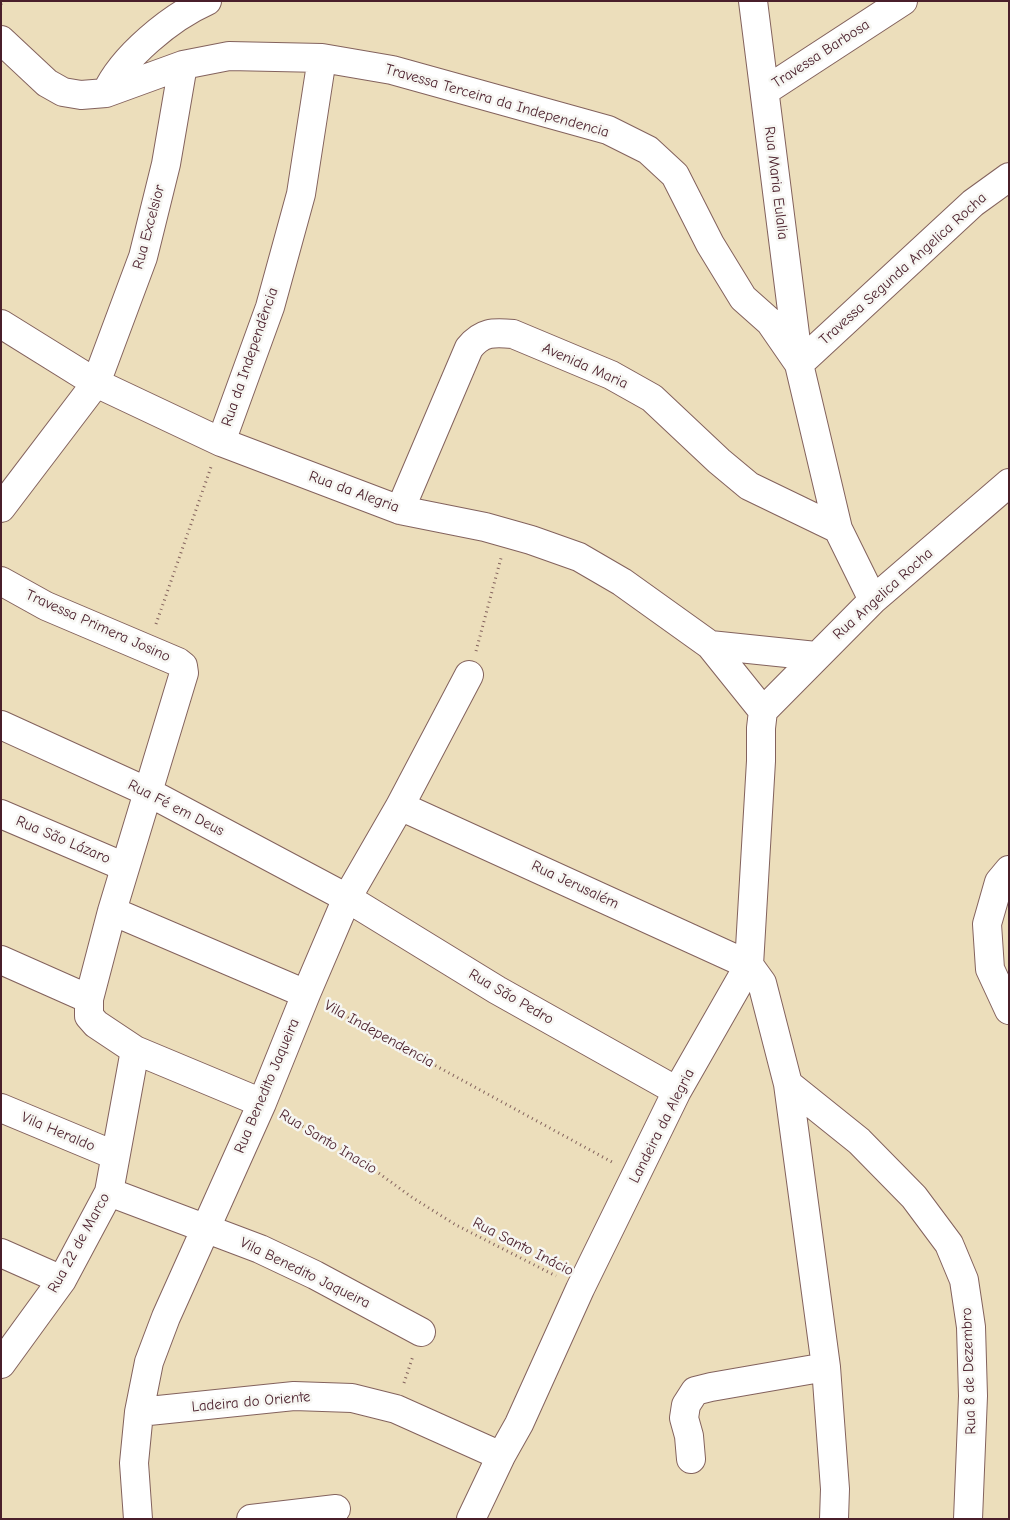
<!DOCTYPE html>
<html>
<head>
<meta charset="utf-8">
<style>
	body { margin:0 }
	#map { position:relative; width:1010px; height:1520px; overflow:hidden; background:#ecdebb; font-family:"Comic Neue",sans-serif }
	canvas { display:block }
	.frame { position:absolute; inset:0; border:2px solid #4a1f2b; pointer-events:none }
</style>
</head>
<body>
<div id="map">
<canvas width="1010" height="1520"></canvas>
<div class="frame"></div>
</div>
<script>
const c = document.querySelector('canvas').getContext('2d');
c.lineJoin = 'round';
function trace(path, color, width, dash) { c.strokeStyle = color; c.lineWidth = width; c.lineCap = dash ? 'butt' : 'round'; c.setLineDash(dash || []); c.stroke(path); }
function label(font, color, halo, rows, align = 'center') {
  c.font = font + ' "Comic Neue",sans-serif'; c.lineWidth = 5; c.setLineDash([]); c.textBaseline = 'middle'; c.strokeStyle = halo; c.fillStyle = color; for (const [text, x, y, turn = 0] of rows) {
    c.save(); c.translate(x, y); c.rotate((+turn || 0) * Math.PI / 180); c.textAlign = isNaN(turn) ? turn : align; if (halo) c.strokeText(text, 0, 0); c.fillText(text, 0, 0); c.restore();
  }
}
const minor = new Path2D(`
	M 753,1 L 798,358
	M 1,40 L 47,83 L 63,92 L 81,95 L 106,93 L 183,65 L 229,56 L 322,58 L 392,70 L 608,130 L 648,150 L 675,175 L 710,244 L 743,298 L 770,322 L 799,364 L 838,529 L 873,600
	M 765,91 L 903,1
	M 106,93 C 122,57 171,17 207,1
	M 1,324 L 96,383 L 221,442 L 400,510 L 485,527 L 531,540 L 579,557 L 622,582 L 710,645 L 763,711
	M 799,364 L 973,203 L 1009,177
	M 221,442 L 270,307 L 301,194 L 322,58
	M 1,508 L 96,383 L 143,257 L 166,164 L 183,65
	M 400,510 L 469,348 C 482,332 493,332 513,334 L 611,375 L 652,398 L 719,461 L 749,486 L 838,529
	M 1,581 L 46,606 L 178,662 L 183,666 L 184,673 L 112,911 L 89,999 L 89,1016 L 96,1024 L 135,1050 L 262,1103
	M 710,645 L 816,656
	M 763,711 L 873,600 L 1009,483
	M 1,725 L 148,792 L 347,898 L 497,990 L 677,1091
	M 400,806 L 749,965 L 762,983 L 788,1084
	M 1,814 L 125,867
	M 1009,870 L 999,882 L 987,924 L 990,969 L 1009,1010
	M 112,911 L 306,994
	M 1,960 L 89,999
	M 1,1108 L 114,1155
	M 109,1192 L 260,1249 L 315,1275 L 421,1332
	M 1,1253 L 62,1280
	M 1,1364 L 62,1280 L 109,1192 L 135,1050
	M 139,1412 L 294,1396 L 352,1398 L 396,1409 L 501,1456
	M 691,1459 L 689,1436 L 684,1418 L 686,1405 L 695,1391 L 711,1387 L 826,1367
	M 138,1519 L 134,1463 L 139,1412 L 149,1362 L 166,1317 L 262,1103 L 306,994 L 347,898 L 400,806 L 469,675
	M 251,1519 L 336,1509
	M 471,1519 L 501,1456 L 519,1424 L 580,1289 L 677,1091 L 749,965 L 761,761 L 761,728 L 763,711
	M 834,1519 L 835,1489 L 826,1367 L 788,1084 L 859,1141 L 914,1197 L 949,1244 L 964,1280 L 971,1327 L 973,1396 L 968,1519`);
trace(minor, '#83625d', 30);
trace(new Path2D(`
	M 1,4 L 3,1
	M 156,624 L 211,467
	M 476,651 L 501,558
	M 330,1008 L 612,1162
	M 285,1116 L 362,1161 L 413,1198 L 456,1225 L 556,1276
	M 404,1383 L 413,1356`), '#83625d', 3, [1, 4]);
trace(minor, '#fff', 28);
label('15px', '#4a1f2b', '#f6f6f2', [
	["Travessa Barbosa",821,54,-33],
	["Travessa Terceira da Independencia",497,101,16],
	["Rua Maria Eulalia",776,183,83],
	["Rua Excelsior",149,227,-75],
	["Travessa Segunda Angelica Rocha",903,269,-42],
	["Rua da Independência",250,357,-71],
	["Avenida Maria",585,366,24],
	["Rua da Alegria",354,492,20],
	["Rua Angelica Rocha",883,594,-42],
	["Travessa Primera Josino",98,626,24],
	["Rua Fé em Deus",176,808,27],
	["Rua São Lázaro",63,840,23],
	["Rua Jerusalém",575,885,25],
	["Rua São Pedro",511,997,30],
	["Vila Independencia",379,1034,29],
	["Rua Benedito Jaqueira",267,1086,-67],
	["Landeira da Alegria",662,1126,-63],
	["Vila Heraldo",58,1132,23],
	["Rua Santo Inacio",328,1142,31],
	["Rua 22 de Marco",79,1243,-61],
	["Rua Santo Inácio",523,1247,27],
	["Vila Benedito Jaqueira",305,1273,26],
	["Rua 8 de Dezembro",969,1371,-92],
	["Ladeira do Oriente",251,1402,-5]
]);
</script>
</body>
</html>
